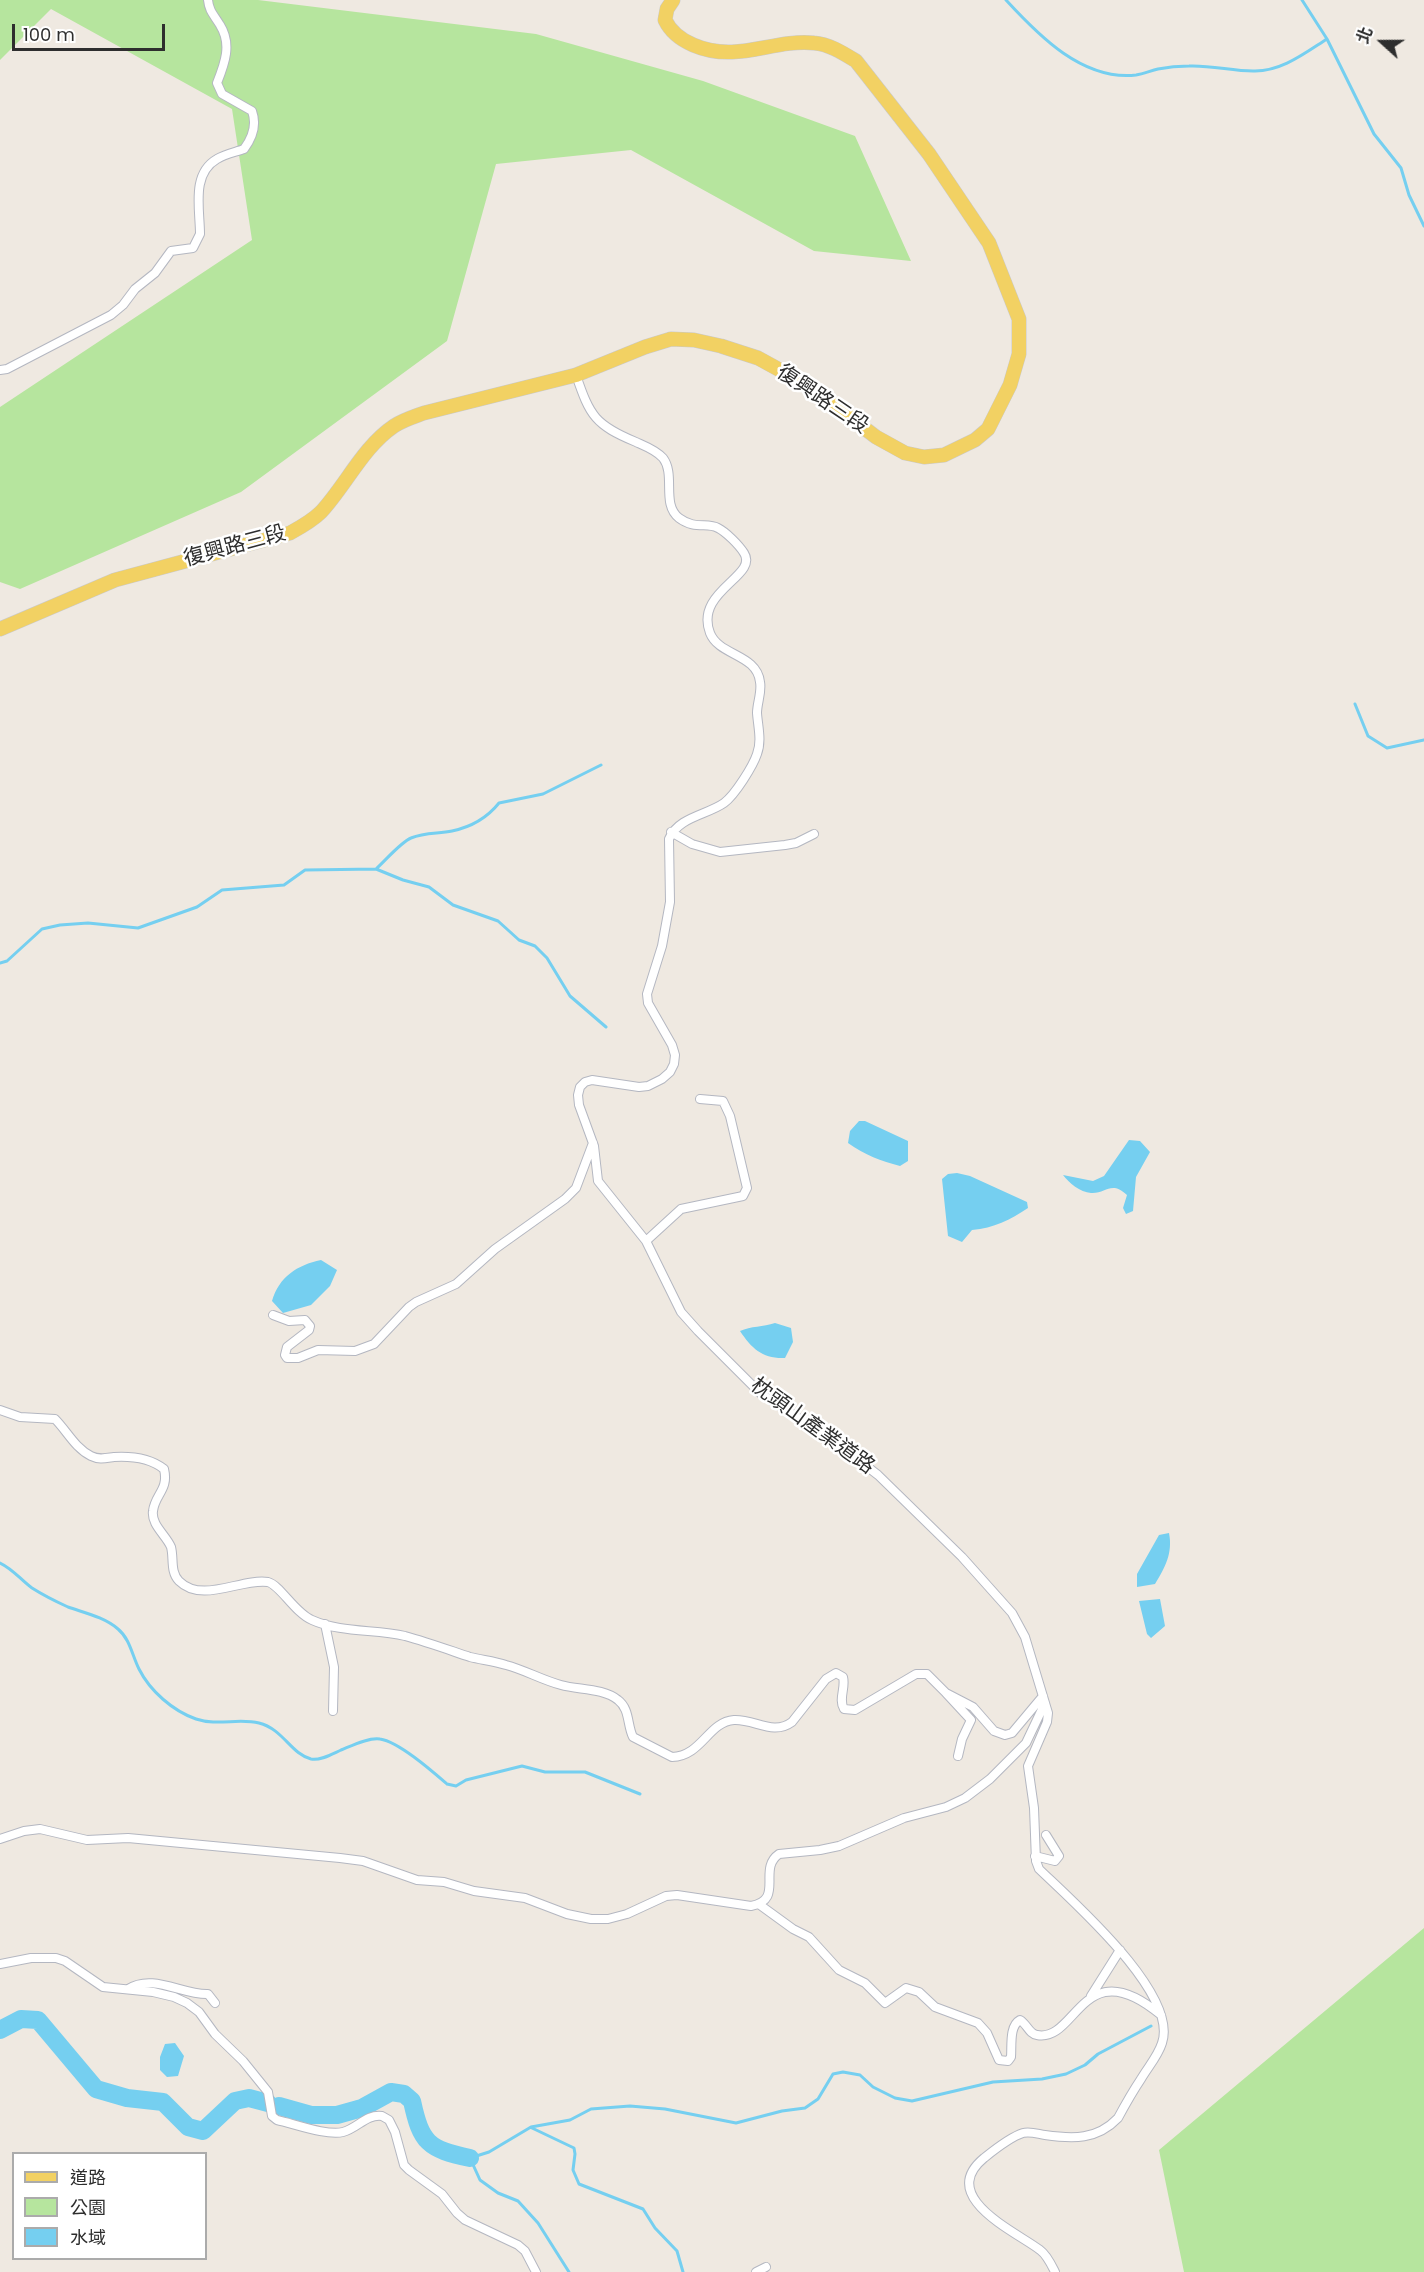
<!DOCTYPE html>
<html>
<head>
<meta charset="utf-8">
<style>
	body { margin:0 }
	#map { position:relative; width:1424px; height:2272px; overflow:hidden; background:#efe9e1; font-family:Poppins,"Noto Sans TC",sans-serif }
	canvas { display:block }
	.legend { position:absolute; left:12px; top:2152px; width:195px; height:108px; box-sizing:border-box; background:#fff; border:2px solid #ababab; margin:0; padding:8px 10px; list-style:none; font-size:18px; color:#2e2e2e }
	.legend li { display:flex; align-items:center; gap:12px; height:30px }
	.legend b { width:30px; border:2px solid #ababab }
	.north { position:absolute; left:1352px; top:12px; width:60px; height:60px; -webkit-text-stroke:4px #fff; paint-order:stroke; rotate:291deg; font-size:16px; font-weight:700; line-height:24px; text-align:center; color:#2e2e2e }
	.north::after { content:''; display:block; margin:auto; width:21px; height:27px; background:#2e2e2e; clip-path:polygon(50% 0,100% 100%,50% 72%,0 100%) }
	.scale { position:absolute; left:12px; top:24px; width:153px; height:27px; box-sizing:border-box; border:3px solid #2e2e2e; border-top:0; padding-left:8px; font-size:18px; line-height:21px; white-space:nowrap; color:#2e2e2e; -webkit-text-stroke:4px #fff; paint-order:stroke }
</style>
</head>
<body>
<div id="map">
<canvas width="1424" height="2272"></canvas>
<ul class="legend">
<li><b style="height:8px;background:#f2d163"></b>道路</li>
<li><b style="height:16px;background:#b6e59e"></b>公園</li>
<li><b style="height:16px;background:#75cff0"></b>水域</li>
</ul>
<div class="north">北</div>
<div class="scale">100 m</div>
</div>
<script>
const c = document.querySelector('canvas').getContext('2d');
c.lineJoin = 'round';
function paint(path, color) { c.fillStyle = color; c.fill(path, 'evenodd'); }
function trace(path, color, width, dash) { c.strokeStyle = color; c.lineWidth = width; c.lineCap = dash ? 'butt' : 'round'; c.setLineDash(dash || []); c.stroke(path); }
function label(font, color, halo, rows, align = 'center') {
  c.font = font + ' Poppins,"Noto Sans TC",sans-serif'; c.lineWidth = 5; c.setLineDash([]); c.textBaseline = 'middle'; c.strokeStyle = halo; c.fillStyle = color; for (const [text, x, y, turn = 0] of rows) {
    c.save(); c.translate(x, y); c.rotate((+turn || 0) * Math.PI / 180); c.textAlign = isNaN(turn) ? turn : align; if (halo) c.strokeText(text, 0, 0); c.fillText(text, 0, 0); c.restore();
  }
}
paint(new Path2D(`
	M 0,0 L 258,0 L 536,34 L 703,81 L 855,136 L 911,261 L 814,251 L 631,150 L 496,164 L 447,341 L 241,492 L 20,589 L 0,582 L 0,407 L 252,240 L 232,109 L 51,9 L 0,60 Z
	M 1424,1928 L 1424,2272 L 1184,2272 L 1159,2150 Z`), '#b6e59e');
paint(new Path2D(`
	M 859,1121 L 865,1121 L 908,1141 L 908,1161 L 900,1166 C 881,1161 865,1155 848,1143 L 850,1131 Z
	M 1129,1140 L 1140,1141 L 1150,1152 L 1136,1177 L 1133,1211 L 1126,1214 L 1123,1208 L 1127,1195 C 1111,1180 1106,1194 1091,1193 C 1080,1192 1069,1183 1063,1175 L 1093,1181 L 1104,1176 Z
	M 957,1173 L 970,1176 L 1027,1202 L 1028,1208 C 1010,1220 994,1228 972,1230 L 962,1242 L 948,1236 L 942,1179 L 948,1174 Z
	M 321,1260 L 337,1270 L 330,1286 L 311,1305 L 283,1313 L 272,1301 C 279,1277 297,1265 321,1260 Z
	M 775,1323 L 791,1328 L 793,1342 L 785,1358 C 763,1359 752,1349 740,1331 C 751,1326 763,1327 775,1323 Z
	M 1169,1533 C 1173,1553 1165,1568 1155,1584 L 1137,1587 L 1137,1574 L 1159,1535 Z
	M 1160,1599 L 1165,1626 L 1151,1638 L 1147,1634 L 1139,1601 Z
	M 175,2043 L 184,2056 L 178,2076 L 167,2077 L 160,2070 L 160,2057 L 165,2044 Z`), '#75cff0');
trace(new Path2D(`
	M 1006,0 C 1039,36 1083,81 1136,75 C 1143,74 1150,71 1158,69 C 1168,67 1179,66 1189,66 C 1211,65 1232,71 1253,71 C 1281,72 1305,53 1327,39
	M 1302,0 L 1327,39 L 1374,134 L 1401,168 L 1409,195 L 1424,226
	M 1355,704 L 1368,736 L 1387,748 L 1424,740
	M 376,869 C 385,861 401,842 411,838 C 425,832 439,834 452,831 C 471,827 487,818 499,803 L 543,794 L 601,765
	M 0,963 L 7,961 L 42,929 L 60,925 L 88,923 L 138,928 L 197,907 L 222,890 L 284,885 L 305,870 L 376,869 L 403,880 L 429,887 L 453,905 L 498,921 L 519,940 L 535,946 L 547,958 L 570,996 L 606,1027
	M 0,1563 C 13,1569 21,1580 32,1588 C 43,1595 57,1602 68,1607 C 85,1613 104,1617 118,1629 C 130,1639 132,1655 139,1669 C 150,1691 173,1711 196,1719 C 217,1726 239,1718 259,1723 C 283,1729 291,1754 311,1759 C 320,1761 332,1754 341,1750 C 351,1746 369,1737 380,1739 C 399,1742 432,1771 447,1784 L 456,1786 L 466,1780 L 522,1766 L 545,1772 L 585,1772 L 640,1794
	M 532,2128 L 574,2148 L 575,2154 L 573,2170 L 579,2184 L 643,2209 L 655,2228 L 677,2251 L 683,2272
	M 569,2272 L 538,2223 L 518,2201 L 498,2193 L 480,2180 L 470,2158 L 489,2152 L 531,2127 L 570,2120 L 591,2109 L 630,2106 L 665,2109 L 736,2123 L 782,2111 L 805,2108 L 818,2099 L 833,2074 L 843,2072 L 860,2075 L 873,2087 L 895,2098 L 912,2101 L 993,2082 L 1042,2079 L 1066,2074 L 1085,2065 L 1098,2054 L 1151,2026`), '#75cff0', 3);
trace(new Path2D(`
	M 0,2030 L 21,2019 L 38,2020 L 96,2089 L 127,2098 L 163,2102 L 188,2127 L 203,2131 L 235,2101 L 249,2098 L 268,2103
	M 279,2106 L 311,2115 L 337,2115 L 362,2108 L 391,2092 L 404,2094 L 412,2101 C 421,2143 428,2149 470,2158`), '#75cff0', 18);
const street = new Path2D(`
	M 0,370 L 7,369 L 111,315 L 123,305 L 135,289 L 155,273 L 171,251 L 193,248 L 200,234 C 200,209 191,174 217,159 C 225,154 236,152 244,149 C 253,137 257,125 252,111 L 222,94 L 217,83 C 225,63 232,44 220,25 C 214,15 209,11 208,0
	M 576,375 C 590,416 595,425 636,442 C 645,446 656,450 663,458 C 676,475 661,504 679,518 C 695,530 707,522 718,528 C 726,532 739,545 744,553 C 759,576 694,591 710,633 C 719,656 757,654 760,682 C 762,692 757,703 757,713 C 758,727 762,741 757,754 C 753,766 735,795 724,803 C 707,815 678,817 669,839 L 670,902 L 662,946 L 647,994 L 648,1003 L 672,1045 L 675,1055 L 674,1064 L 670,1072 L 662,1079 L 648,1086 L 639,1087 L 592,1080 L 585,1082 L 580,1087 L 578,1095 L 579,1105 L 594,1146 L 598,1181 L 646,1241 L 681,1312 L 698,1331 L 760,1393 L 835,1442 L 878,1475 L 962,1557 L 1012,1613 L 1025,1637 L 1048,1713 L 1047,1722 L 1028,1766 L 1034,1808 L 1036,1861 L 1039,1869 C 1072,1901 1179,1994 1162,2043 C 1158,2056 1148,2067 1141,2079 C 1133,2091 1125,2105 1118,2118 C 1097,2140 1073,2139 1045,2135 C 1038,2134 1030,2131 1023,2133 C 1010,2137 994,2150 984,2158 C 937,2197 1015,2231 1040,2250 C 1047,2255 1051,2264 1055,2272
	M 671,832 L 692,844 L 720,852 L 785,845 L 796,843 L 814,834
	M 646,1241 L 681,1209 L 743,1196 L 747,1188 L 730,1116 L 723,1101 L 700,1099
	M 273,1315 L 289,1321 L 305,1320 L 310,1326 L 309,1330 L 287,1347 L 285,1355 L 287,1358 L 298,1358 L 318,1350 L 355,1351 L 374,1344 L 409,1307 L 416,1302 L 456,1284 L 495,1249 L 565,1199 L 576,1188 L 593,1143
	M 0,1410 L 20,1417 L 55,1419 C 67,1431 75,1448 91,1456 C 99,1460 106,1458 114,1457 C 132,1456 150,1458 164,1469 C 169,1490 155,1494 153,1511 C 151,1525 166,1535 171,1547 C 174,1558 170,1572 179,1581 C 202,1604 241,1578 268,1582 C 280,1585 295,1613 312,1620 C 341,1633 375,1629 405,1636 C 427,1642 449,1650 470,1657 C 482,1660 494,1661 506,1665 C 525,1670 542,1680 561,1685 C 579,1690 603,1688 618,1700 C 630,1709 627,1725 633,1737 L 672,1757 C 702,1756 708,1722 734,1720 C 755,1719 773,1736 792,1722 L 826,1679 L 836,1673 L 843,1677 C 846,1688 838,1699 844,1709 L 855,1710 L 916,1674 L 927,1674 L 946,1693 L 973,1707 L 994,1731 L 1005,1735 L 1012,1733 L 1043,1696
	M 325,1624 L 334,1667 L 333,1711
	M 946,1693 L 971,1720 L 962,1739 L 958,1756
	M 0,1839 L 24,1831 L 40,1829 L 87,1840 L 128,1838 L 340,1858 L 363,1861 L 417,1880 L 444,1882 L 474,1891 L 525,1898 L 567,1914 L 591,1919 L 608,1919 L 627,1914 L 666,1896 L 677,1895 L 751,1906 C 785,1900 757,1869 779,1854 L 820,1850 L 839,1846 L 904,1818 L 946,1807 L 965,1798 L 990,1779 L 1026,1743 L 1045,1703
	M 1035,1856 L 1055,1861 L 1059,1856 L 1046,1835
	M 760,1905 L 793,1929 L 809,1937 L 839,1970 L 865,1983 L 885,2003 L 906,1988 L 919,1992 L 935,2007 L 978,2023 L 987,2033 L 999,2060 L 1008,2061 L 1011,2057 C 1012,2046 1009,2026 1020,2020 C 1027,2024 1029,2034 1037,2035 C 1077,2043 1082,1949 1161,2015
	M 0,1964 L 31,1958 L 56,1958 L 65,1961 L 103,1987 L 153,1992 L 174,1997 L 187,2003 L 199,2012 L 215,2034 L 243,2061 L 268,2092 L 272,2116 L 277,2120 C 295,2124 327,2136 343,2132 C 358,2128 366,2114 382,2116 L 389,2120 L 395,2132 L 404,2165 L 409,2170 L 442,2194 L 457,2213 L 465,2220 L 518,2245 L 525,2251 L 536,2272
	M 128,1989 C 153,1973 182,1995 208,1994 L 215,2003
	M 1091,1996 L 1120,1950
	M 756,2272 L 766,2267`);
const primary = new Path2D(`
	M 0,629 L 115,580 L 290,533 C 301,527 312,521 321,512 C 346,485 363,447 394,426 C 403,420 413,417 424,413 L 576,375 L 645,347 L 671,339 L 694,340 L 721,346 L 758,358 L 809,386 L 876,437 L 905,453 L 924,457 L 944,455 L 975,440 L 988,429 L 1010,385 L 1019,354 L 1019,319 L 989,243 L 929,154 L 856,61 C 843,53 829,44 814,43 C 786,40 759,51 732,52 C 707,53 676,43 665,20 L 667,9 L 673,0`);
trace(street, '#b4b7c1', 10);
trace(primary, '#c9c9c9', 15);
trace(street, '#fff', 8);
trace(primary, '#f2d163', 14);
label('21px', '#2e2e2e', '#fff', [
	["復興路三段",822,400,34],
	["復興路三段",235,547,-15],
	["枕頭山產業道路",812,1427,36]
]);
</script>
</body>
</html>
